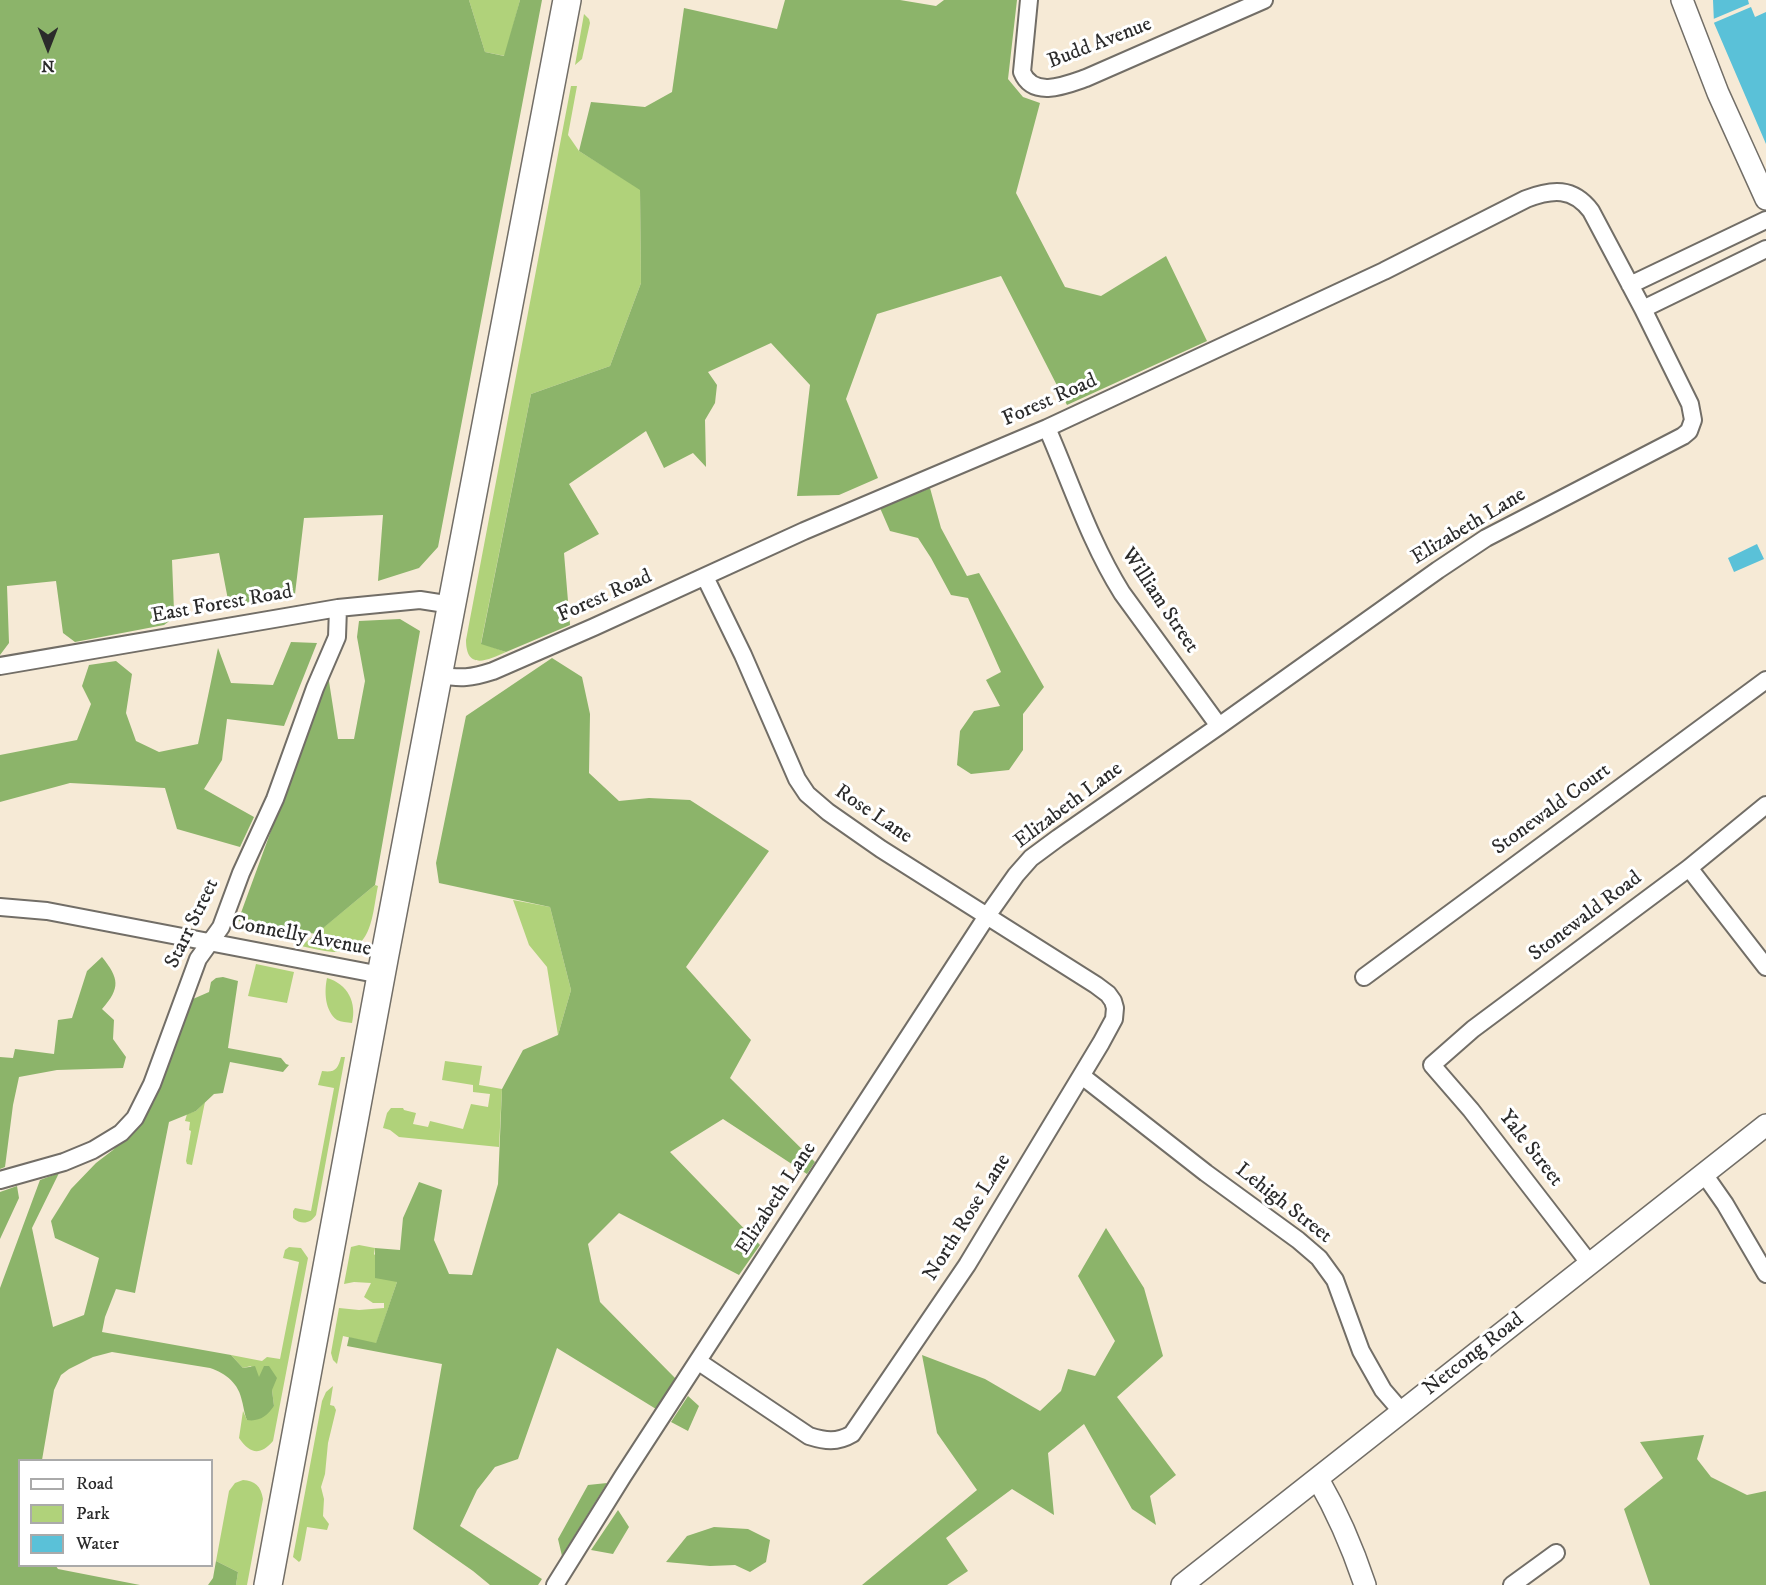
<!DOCTYPE html>
<html>
<head>
<meta charset="utf-8">
<style>
	body { margin:0 }
	#map { position:relative; width:1766px; height:1585px; overflow:hidden; background:#f6ead6; font-family:"IM FELL DW Pica",serif }
	canvas { display:block }
	.legend { position:absolute; left:18px; top:1459px; width:195px; height:108px; box-sizing:border-box; background:#fff; border:2px solid #aaa; margin:0; padding:8px 10px; list-style:none; font-size:18px; color:#2b2b2b }
	.legend li { display:flex; align-items:center; gap:12px; height:30px }
	.legend b { width:30px; border:2px solid #aaa }
	.north { position:absolute; left:18px; top:18px; width:60px; height:60px; -webkit-text-stroke:4px #fff; paint-order:stroke; rotate:180deg; font-size:16px; font-weight:700; line-height:24px; text-align:center; color:#2b2b2b }
	.north::after { content:''; display:block; margin:auto; width:21px; height:27px; background:#2b2b2b; clip-path:polygon(50% 0,100% 100%,50% 72%,0 100%) }
</style>
</head>
<body>
<div id="map">
<canvas width="1766" height="1585"></canvas>
<ul class="legend">
<li><b style="height:8px;background:#fff"></b>Road</li>
<li><b style="height:16px;background:#b0d27a"></b>Park</li>
<li><b style="height:16px;background:#5ac1d8"></b>Water</li>
</ul>
<div class="north">N</div>
</div>
<script>
const c = document.querySelector('canvas').getContext('2d');
c.lineJoin = 'round';
function paint(path, color) { c.fillStyle = color; c.fill(path, 'evenodd'); }
function trace(path, color, width, dash) { c.strokeStyle = color; c.lineWidth = width; c.lineCap = dash ? 'butt' : 'round'; c.setLineDash(dash || []); c.stroke(path); }
function label(font, color, halo, rows, align = 'center') {
  c.font = font + ' "IM FELL DW Pica",serif'; c.lineWidth = 6; c.setLineDash([]); c.textBaseline = 'middle'; c.strokeStyle = halo; c.fillStyle = color; for (const [text, x, y, turn = 0] of rows) {
    c.save(); c.translate(x, y); c.rotate((+turn || 0) * Math.PI / 180); c.textAlign = isNaN(turn) ? turn : align; if (halo) c.strokeText(text, 0, 0); c.fillText(text, 0, 0); c.restore();
  }
}
paint(new Path2D(`
	M 469,0 L 520,0 L 505,56 L 485,52 Z
	M 584,14 L 589,19 L 590,23 L 582,59 L 575,65 Z
	M 571,86 L 577,86 L 568,135 L 579,151 L 640,189 L 641,283 L 610,366 L 531,394 L 481,643 L 506,652 C 488,660 466,671 466,640 Z
	M 375,885 L 378,886 C 372,914 373,954 333,952 C 323,951 311,948 301,946 Z
	M 513,900 L 550,907 L 571,990 L 558,1035 L 547,967 L 529,945 Z
	M 256,964 L 294,972 L 287,1003 L 248,996 Z
	M 327,978 C 348,984 357,1003 352,1023 C 347,1022 341,1022 337,1020 C 325,1011 324,992 327,978 Z
	M 341,1057 L 345,1057 L 316,1215 C 310,1224 301,1225 293,1218 L 293,1211 L 295,1208 L 311,1211 L 334,1088 L 318,1085 L 322,1071 C 335,1073 338,1069 341,1057 Z
	M 445,1061 L 482,1066 L 479,1085 L 502,1089 L 499,1147 L 399,1137 L 390,1130 L 383,1128 L 387,1113 L 391,1108 L 403,1108 L 404,1110 L 416,1113 L 413,1124 L 428,1127 L 430,1121 L 463,1129 L 471,1104 L 488,1107 L 490,1094 L 473,1092 L 473,1085 L 442,1080 Z
	M 205,1102 L 192,1165 L 187,1164 L 186,1161 L 191,1131 L 189,1130 L 190,1122 L 185,1121 L 187,1114 L 196,1111 Z
	M 359,1245 L 375,1248 L 374,1254 L 397,1282 L 376,1344 L 343,1336 L 337,1364 L 333,1360 L 331,1353 L 339,1308 L 359,1310 L 384,1308 L 384,1303 L 373,1303 L 364,1297 L 371,1283 L 354,1282 L 344,1284 L 351,1247 Z
	M 289,1247 L 301,1248 L 308,1258 L 273,1441 C 260,1456 250,1454 239,1438 L 243,1411 L 247,1420 L 274,1406 L 272,1390 L 265,1366 L 259,1379 L 251,1366 L 243,1368 L 231,1355 L 262,1361 L 267,1357 L 280,1359 L 299,1262 L 283,1258 L 285,1250 Z
	M 333,1386 L 330,1405 L 334,1406 L 336,1410 L 328,1443 L 325,1474 L 321,1487 L 324,1499 L 323,1516 L 329,1524 L 327,1530 L 307,1527 L 301,1560 L 299,1562 L 293,1557 L 322,1401 L 326,1392 Z
	M 243,1480 C 255,1481 261,1486 263,1499 L 247,1585 L 236,1585 L 238,1572 L 216,1561 L 229,1491 L 235,1483 Z`), '#b0d27a');
paint(new Path2D(`
	M 0,0 L 469,0 L 485,52 L 504,56 L 520,0 L 542,0 L 438,547 L 419,568 L 378,581 L 383,515 L 304,518 L 295,594 L 264,601 L 229,605 L 219,553 L 172,560 L 174,611 L 172,619 L 164,625 L 75,642 L 63,633 L 56,581 L 7,586 L 9,643 L 0,655 Z
	M 785,0 L 900,0 L 936,6 L 944,0 L 1017,0 L 1008,79 L 1023,97 L 1040,103 L 1016,193 L 1065,287 L 1101,296 L 1166,256 L 1207,341 L 1067,405 L 1001,276 L 877,314 L 846,399 L 878,478 L 839,495 L 797,496 L 810,385 L 771,343 L 708,372 L 717,385 L 715,403 L 705,420 L 706,467 L 693,453 L 664,468 L 646,431 L 569,484 L 599,534 L 564,553 L 570,625 L 506,652 L 481,644 L 531,394 L 610,366 L 641,283 L 640,190 L 579,151 L 591,102 L 645,107 L 672,92 L 684,8 L 777,29 Z
	M 930,488 L 941,528 L 967,576 L 979,573 L 1044,687 L 1023,714 L 1023,750 L 1009,770 L 971,774 L 957,765 L 960,731 L 974,711 L 1000,706 L 986,680 L 1001,672 L 968,598 L 951,595 L 931,558 L 918,538 L 890,531 L 880,508 Z
	M 400,619 L 420,631 L 375,885 L 316,934 L 238,921 L 328,675 L 338,739 L 354,739 L 365,681 L 357,637 L 359,621 Z
	M 291,642 L 317,643 L 284,726 L 227,719 L 222,760 L 204,789 L 254,817 L 240,847 L 177,829 L 165,788 L 70,783 L 0,802 L 0,755 L 77,740 L 91,704 L 82,686 L 89,665 L 116,661 L 132,674 L 126,713 L 136,741 L 159,752 L 198,744 L 218,648 L 231,683 L 273,685 Z
	M 552,658 L 582,677 L 590,714 L 589,773 L 619,801 L 649,798 L 690,800 L 769,851 L 686,967 L 751,1040 L 730,1078 L 815,1162 L 807,1174 L 723,1119 L 670,1152 L 760,1245 L 739,1275 L 619,1213 L 588,1244 L 600,1302 L 676,1379 L 656,1409 L 557,1348 L 518,1459 L 495,1467 L 477,1490 L 460,1526 L 542,1579 L 538,1585 L 490,1585 L 473,1571 L 413,1529 L 442,1364 L 347,1346 L 349,1337 L 376,1343 L 397,1282 L 375,1278 L 375,1248 L 400,1250 L 403,1218 L 419,1182 L 442,1190 L 434,1240 L 449,1274 L 472,1275 L 498,1184 L 502,1089 L 523,1050 L 558,1035 L 571,990 L 550,907 L 439,883 L 436,863 L 466,716 Z
	M 102,957 C 119,978 121,988 102,1009 L 114,1020 L 113,1039 L 126,1057 L 123,1068 L 57,1070 L 19,1077 L 13,1105 L 5,1167 L 0,1169 L 0,1057 L 13,1058 L 15,1049 L 54,1054 L 58,1020 L 72,1018 L 87,971 Z
	M 223,977 L 238,981 L 228,1048 L 281,1058 L 286,1064 L 289,1065 L 283,1072 L 230,1062 L 223,1093 L 214,1094 L 196,1111 L 169,1122 L 135,1293 L 116,1289 L 105,1317 L 102,1332 L 231,1355 L 243,1368 L 255,1366 L 259,1377 L 264,1366 L 269,1366 L 277,1378 L 272,1390 L 274,1406 C 267,1416 259,1422 247,1420 C 244,1413 244,1408 242,1401 C 239,1384 226,1373 210,1368 L 112,1352 L 93,1357 L 69,1369 L 61,1375 L 54,1390 L 42,1460 L 20,1460 L 20,1566 L 56,1566 L 58,1569 L 140,1585 L 0,1585 L 0,1288 L 40,1180 L 59,1173 L 32,1228 L 53,1327 L 84,1315 L 99,1258 L 55,1238 L 51,1221 L 71,1189 L 96,1163 L 113,1150 L 154,1102 L 159,1080 L 186,1002 L 209,992 L 211,982 L 216,978 Z
	M 17,1186 L 19,1198 L 0,1239 L 0,1192 Z
	M 1106,1228 L 1144,1288 L 1163,1356 L 1117,1397 L 1176,1475 L 1150,1496 L 1156,1525 L 1132,1509 L 1084,1424 L 1048,1453 L 1054,1515 L 1012,1489 L 946,1538 L 968,1571 L 947,1585 L 862,1585 L 977,1490 L 937,1433 L 922,1355 L 985,1379 L 1040,1411 L 1061,1391 L 1068,1369 L 1095,1376 L 1115,1341 L 1078,1276 Z
	M 688,1396 L 699,1406 L 688,1431 L 671,1422 Z
	M 1704,1435 L 1697,1459 L 1711,1477 L 1747,1495 L 1766,1491 L 1766,1585 L 1650,1585 L 1624,1509 L 1663,1478 L 1640,1442 Z
	M 607,1483 L 562,1556 L 558,1539 L 588,1485 Z
	M 618,1510 L 629,1527 L 613,1554 L 591,1550 Z
	M 714,1527 L 748,1529 L 770,1540 L 766,1562 L 750,1572 L 735,1565 L 710,1566 L 666,1562 L 687,1536 Z
	M 216,1561 L 238,1572 L 236,1585 L 208,1585 L 213,1578 Z`), '#8cb46a');
paint(new Path2D(`
	M 1713,0 L 1766,0 L 1766,144 L 1714,23 Z
	M 1757,544 L 1764,559 L 1734,572 L 1728,558 Z`), '#5ac1d8');
paint(new Path2D(`
	M 1748,0 L 1766,0 L 1766,12 L 1755,17 L 1751,7 L 1711,24 L 1711,20 L 1749,4 Z`), '#f6ead6');
const minor = new Path2D(`
	M 1029,0 L 1022,72 C 1033,99 1066,85 1086,78 L 1264,0
	M 1630,285 L 1766,220
	M 1643,309 L 1766,249
	M 1047,428 C 1071,483 1090,542 1122,593 L 1219,726
	M 0,666 L 338,608 L 420,600 L 452,605
	M 439,675 C 461,679 471,678 493,671 L 594,627 L 804,531 L 1047,428 L 1384,271 L 1526,199 C 1552,189 1573,187 1591,211 L 1643,309 L 1690,404 L 1693,420 L 1689,431 L 1683,436 L 1486,538 L 1438,570 L 1219,726 L 1058,838 L 1031,858 L 1016,875 L 987,916 L 623,1476 L 555,1585
	M 1689,868 L 1766,967
	M 0,907 L 47,911 L 381,975
	M 1364,977 L 1766,680
	M 1082,1076 L 1206,1173 L 1298,1240 L 1319,1258 L 1335,1280 L 1361,1351 L 1383,1390 L 1402,1412
	M 1704,1174 L 1725,1204 L 1766,1274
	M 0,1180 L 64,1162 L 93,1150 L 121,1133 L 135,1118 L 152,1084 L 198,959 L 221,927 L 241,873 L 275,799 L 315,688 L 337,637 L 338,608
	M 1590,1264 L 1471,1110 L 1432,1065 L 1473,1029 L 1689,868 L 1766,805
	M 699,1362 L 809,1436 C 825,1441 837,1443 852,1434 L 967,1265 L 1101,1043 L 1114,1019 L 1115,1008 L 1113,1001 L 1108,994 L 1096,985 L 881,849 L 828,812 L 807,794 L 797,779 L 743,655 L 705,577
	M 1512,1585 L 1556,1553`);
const tertiary = new Path2D(`
	M 1682,0 L 1718,93 L 1766,199
	M 1318,1479 C 1337,1512 1353,1549 1365,1585
	M 1182,1585 L 1766,1125`);
const primary = new Path2D(`
	M 268,1585 L 385,954 L 567,0`);
trace(minor, '#726e67', 20);
trace(tertiary, '#726e67', 24);
trace(primary, '#726e67', 30);
trace(minor, '#fff', 16);
trace(tertiary, '#fff', 21);
trace(primary, '#fff', 27);
label('21px', '#2b2b2b', '#fff', [
	["Budd Avenue",1100,44,-21],
	["Forest Road",1050,401,-24],
	["Elizabeth Lane",1469,527,-31],
	["Forest Road",605,597,-24],
	["William Street",1159,601,56],
	["East Forest Road",222,605,-10],
	["Elizabeth Lane",1069,806,-37],
	["Stonewald Court",1552,810,-36],
	["Rose Lane",873,815,34],
	["Stonewald Road",1586,917,-37],
	["Starr Street",193,924,-64],
	["Connelly Avenue",301,937,11],
	["Yale Street",1530,1149,52],
	["Elizabeth Lane",777,1199,-57],
	["Lehigh Street",1283,1204,38],
	["North Rose Lane",968,1218,-58],
	["Netcong Road",1474,1355,-38]
]);
</script>
</body>
</html>
